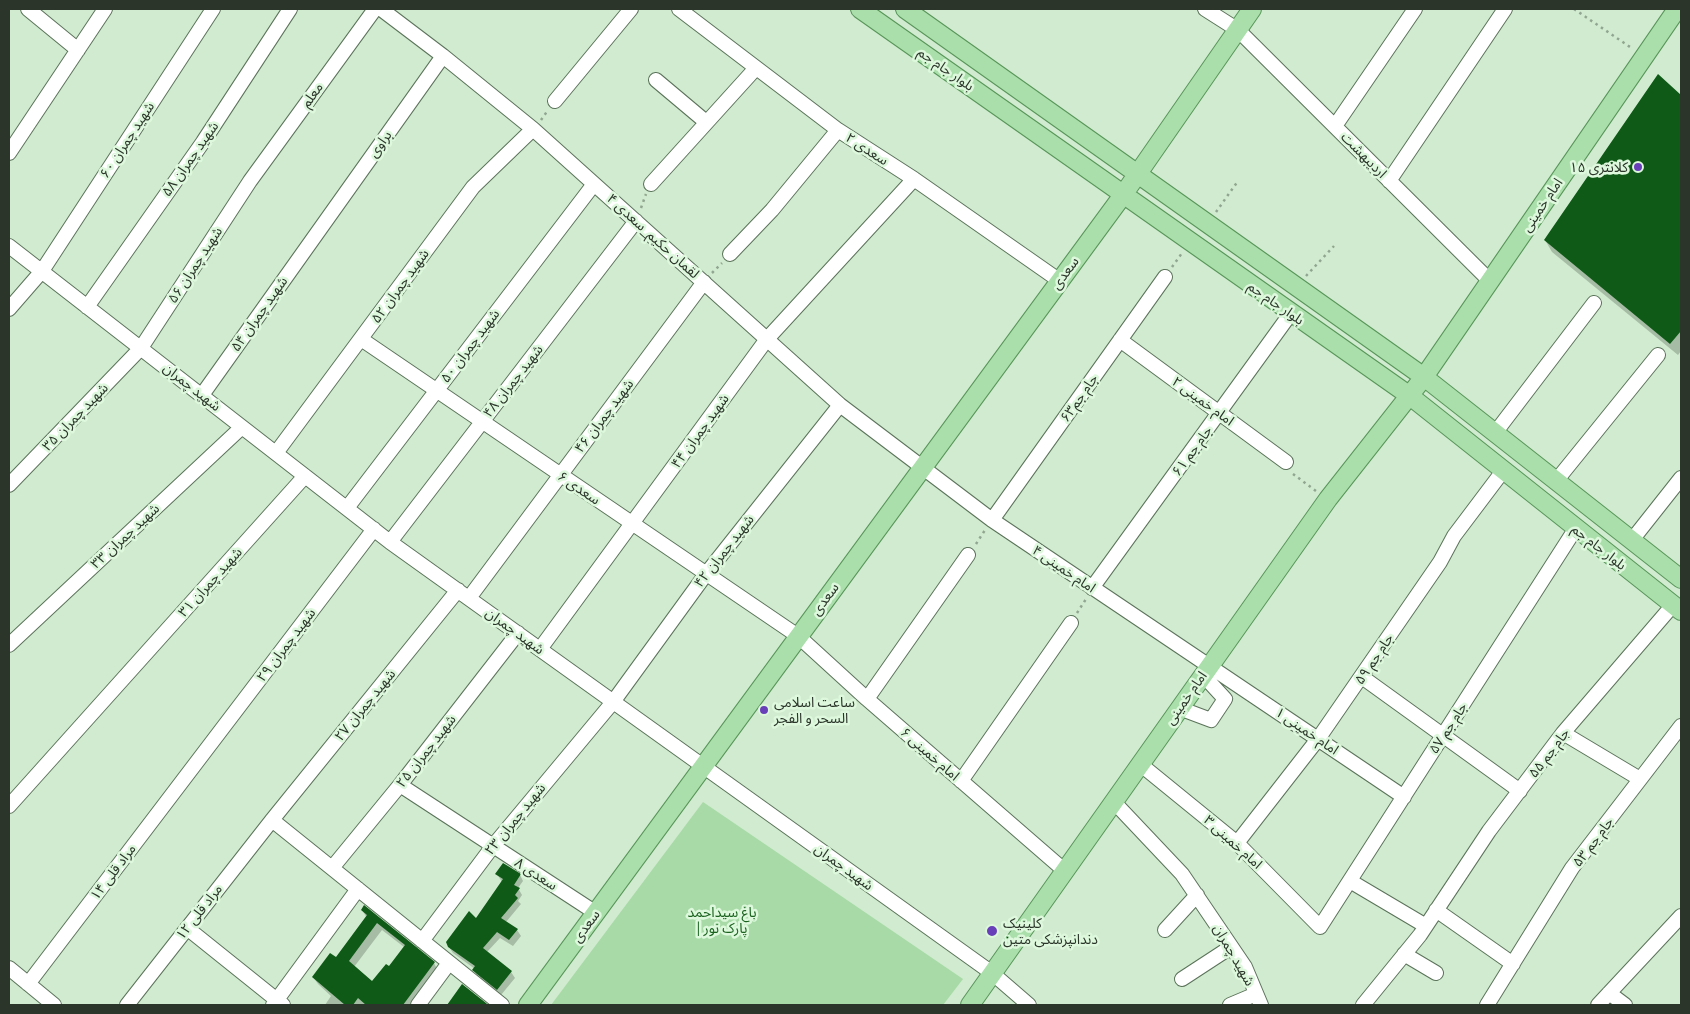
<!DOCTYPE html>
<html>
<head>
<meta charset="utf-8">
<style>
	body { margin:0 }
	#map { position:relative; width:1690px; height:1014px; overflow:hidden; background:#d0ebcf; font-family:Ubuntu,sans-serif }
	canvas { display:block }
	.frame { position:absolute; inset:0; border:10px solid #2b352a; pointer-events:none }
</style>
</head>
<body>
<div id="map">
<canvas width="1690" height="1014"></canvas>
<div class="frame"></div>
</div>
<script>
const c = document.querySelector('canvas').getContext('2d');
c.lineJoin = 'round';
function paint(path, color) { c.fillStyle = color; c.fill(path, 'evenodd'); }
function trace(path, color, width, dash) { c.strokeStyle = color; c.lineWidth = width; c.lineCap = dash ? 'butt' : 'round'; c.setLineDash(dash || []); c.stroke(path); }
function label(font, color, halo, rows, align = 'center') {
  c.font = font + ' Ubuntu,"Noto Sans Arabic",sans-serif'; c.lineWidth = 5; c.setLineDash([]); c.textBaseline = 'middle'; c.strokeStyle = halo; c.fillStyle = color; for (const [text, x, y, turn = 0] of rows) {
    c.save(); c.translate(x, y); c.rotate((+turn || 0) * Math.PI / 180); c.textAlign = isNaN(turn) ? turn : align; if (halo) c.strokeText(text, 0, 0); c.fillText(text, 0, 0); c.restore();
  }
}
paint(new Path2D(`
	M 703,802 L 963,979 L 943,1005 L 551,1005 Z`), '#a7daa6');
paint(new Path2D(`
	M 1659,76 L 1681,96 L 1681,351 L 1678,355 L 1552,252 L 1545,240 Z
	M 497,874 L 520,875 L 523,881 L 518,888 L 522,895 L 518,901 L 521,904 L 506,922 L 517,930 L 521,936 L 513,946 L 500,938 L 487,952 L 511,972 L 515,978 L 501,995 L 477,976 L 475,969 L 453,953 L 449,947 L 476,919 L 502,882 Z
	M 364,907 L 434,963 L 438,971 L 413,1005 L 325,1005 L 331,996 L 318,984 L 313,977 L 337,958 L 367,918 L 362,910 ZM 382,930 L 404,947 L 389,968 L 373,982 L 354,967 Z`), '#0003');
paint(new Path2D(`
	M 1658,74 L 1681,95 L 1681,331 L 1670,344 L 1544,240 Z
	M 503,863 L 521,874 L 514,885 L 520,888 L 515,895 L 518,898 L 501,918 L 518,929 L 509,940 L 497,932 L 483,948 L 512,971 L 497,990 L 472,970 L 475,966 L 448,947 L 446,942 L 469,911 L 476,918 L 503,879 L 495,874 Z
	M 364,905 L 435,962 L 403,1005 L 366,1005 L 358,998 L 353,1005 L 345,1005 L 312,977 L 330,953 L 336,957 L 367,915 L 361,910 ZM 377,923 L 405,945 L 389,966 L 386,964 L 372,981 L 349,961 Z
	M 462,984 L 486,1003 L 488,1005 L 447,1005 Z`), '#0e5a16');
const minor = new Path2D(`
	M 28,9 L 78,50
	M 381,9 L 443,56 L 533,129 L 840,405 L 992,520 L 1404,797
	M 679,9 L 838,130 L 914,179 L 1060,281
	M 1205,9 L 1238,30 L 1490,281
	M 656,80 L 706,122
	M 555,101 L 631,9
	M 1335,126 L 1415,9
	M 9,153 L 105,9
	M 1389,181 L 1505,9
	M 651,184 L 756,68
	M 9,246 L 390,542 L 992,973 L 1029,1005
	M 730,254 L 772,210 L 838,130
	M 87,307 L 203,142 L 290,9
	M 9,309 L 42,271 L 213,9
	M 361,339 L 798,636 L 867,699 L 1065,871
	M 1120,340 L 1286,462
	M 202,395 L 443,56
	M 1495,433 L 1594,303
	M 276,453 L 473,187 L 533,129
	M 1556,481 L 1658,355
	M 9,485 L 141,348 L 250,181 L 375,9
	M 347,508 L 594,184
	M 992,520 L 1165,277
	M 1632,540 L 1681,478
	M 390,542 L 636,221
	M 1092,588 L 1291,313
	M 469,598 L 704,282
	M 9,645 L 242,427
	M 540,649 L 767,339 L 914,179
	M 1362,677 L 1520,791
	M 867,699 L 968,555
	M 1179,708 L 1211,720 L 1225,699 L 1203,675
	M 1563,733 L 1640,779
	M 1140,764 L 1237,843 L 1320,927 L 1576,528
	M 961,781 L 1071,623
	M 400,785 L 596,913
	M 1113,801 L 1182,874 L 1245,967 L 1261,1005
	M 9,806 L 305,476
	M 272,820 L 502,1005
	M 1237,843 L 1318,739 L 1440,562 L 1454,536 L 1503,471
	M 332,868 L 400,785 L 518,633
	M 1350,881 L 1426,926
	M 1436,910 L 1513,964
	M 187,928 L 283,1005
	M 1165,930 L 1197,895
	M 422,941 L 493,846 L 613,702 L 706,574 L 840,405
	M 1404,954 L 1436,973
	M 9,968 L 54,1005
	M 1182,979 L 1231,947
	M 28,984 L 374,529
	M 1609,993 L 1625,1005
	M 127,1005 L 272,820 L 458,590
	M 273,1005 L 358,889
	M 418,1005 L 449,963
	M 1230,1005 L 1256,994
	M 1363,1005 L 1420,935 L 1489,831 L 1563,733 L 1673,605
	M 1487,1005 L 1572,868 L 1681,726
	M 1598,1005 L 1681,916`);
const major = new Path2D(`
	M 860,9 L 1410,396 L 1681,611
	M 905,9 L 1424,377 L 1681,579
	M 528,1005 L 1123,195 L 1252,9
	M 970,1005 L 1328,499 L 1424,377 L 1677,9`);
trace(minor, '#5b735a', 16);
trace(major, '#589559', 20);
trace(new Path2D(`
	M 1574,9 L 1633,49
	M 541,120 L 548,110
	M 641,208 L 646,194
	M 1216,212 L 1238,181
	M 1172,267 L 1182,253
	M 712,273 L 722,263
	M 1306,276 L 1334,246
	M 1293,474 L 1316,491
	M 976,544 L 985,530
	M 1077,613 L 1086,599`), '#91a690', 2.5, [2.5, 4]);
trace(minor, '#fff', 14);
trace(major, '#aadeaa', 18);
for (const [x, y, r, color] of [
	[1638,167,5,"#683fb8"],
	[764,710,5,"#683fb8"],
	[992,931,6,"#683fb8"]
]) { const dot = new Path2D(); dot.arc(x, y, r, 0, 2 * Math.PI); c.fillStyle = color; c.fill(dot); trace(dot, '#ddf8dc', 2); }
label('14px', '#2b352a', '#ddf8dc', [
	["بلوار جام جم",946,69,35],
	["معلم",312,95,-54],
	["شهید چمران ۶۰",127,140,-57],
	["براوی",380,144,-54],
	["سعدی ۲",867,149,33],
	["اردیبهشت",1364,155,45],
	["شهید چمران ۵۸",190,159,-55],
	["امام خمینی",1542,205,-56],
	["لقمان حکیم_سعدی ۴",653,236,42],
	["شهید چمران ۵۶",195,265,-57],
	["سعدی",1065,273,-54],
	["شهید چمران ۵۲",400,286,-54],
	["بلوار جام جم",1276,303,35],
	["شهید چمران ۵۴",259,314,-55],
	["شهید چمران ۵۰",470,346,-53],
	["شهید چمران ۴۸",513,381,-52],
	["شهید چمران",192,387,38],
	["جام جم۶۳",1079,398,-55],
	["امام خمینی ۲",1203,401,36],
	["شهید چمران ۴۶",604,416,-53],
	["شهید چمران ۳۵",75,417,-46],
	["شهید چمران ۴۴",700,431,-54],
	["جام جم ۶۱",1192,451,-54],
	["سعدی ۶",579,488,34],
	["شهید چمران ۳۳",125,536,-43],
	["بلوار جام جم",1599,547,38],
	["شهید چمران ۴۲",724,551,-52],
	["امام خمینی ۴",1064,569,34],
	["شهید چمران ۳۱",210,582,-48],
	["سعدی",825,599,-54],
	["شهید چمران",515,631,36],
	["شهید چمران ۲۹",286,645,-53],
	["جام جم ۵۹",1374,659,-56],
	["امام خمینی",1186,698,-55],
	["شهید چمران ۲۷",365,705,-51],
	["جام جم ۵۷",1448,728,-57],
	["امام خمینی ۱",1307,731,34],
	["شهید چمران ۲۵",426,751,-52],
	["جام جم ۵۵",1549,753,-53],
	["امام خمینی ۶",930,754,41],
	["شهید چمران ۲۳",515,819,-51],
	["امام خمینی ۳",1233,842,42],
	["جام جم ۵۳",1593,842,-53],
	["شهید چمران",844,867,36],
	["مراد قلی ۱۴",113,872,-53],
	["سعدی ۸",536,874,33],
	["مراد قلی ۱۲",199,912,-52],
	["سعدی",586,926,-54],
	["شهید چمران",1234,955,60]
]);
label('14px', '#2b352a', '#ddf8dc', [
	["کلانتری ۱۵",1628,167,"right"],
	["ساعت اسلامی",774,702],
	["السحر و الفجر",774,718],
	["کلینیک",1003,923],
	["دندانپزشکی متین",1003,939]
], 'left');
label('14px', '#1b621f', '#ddf8dc', [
	["باغ سیداحمد",722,912],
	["| پارک نور",722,928]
]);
</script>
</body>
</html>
